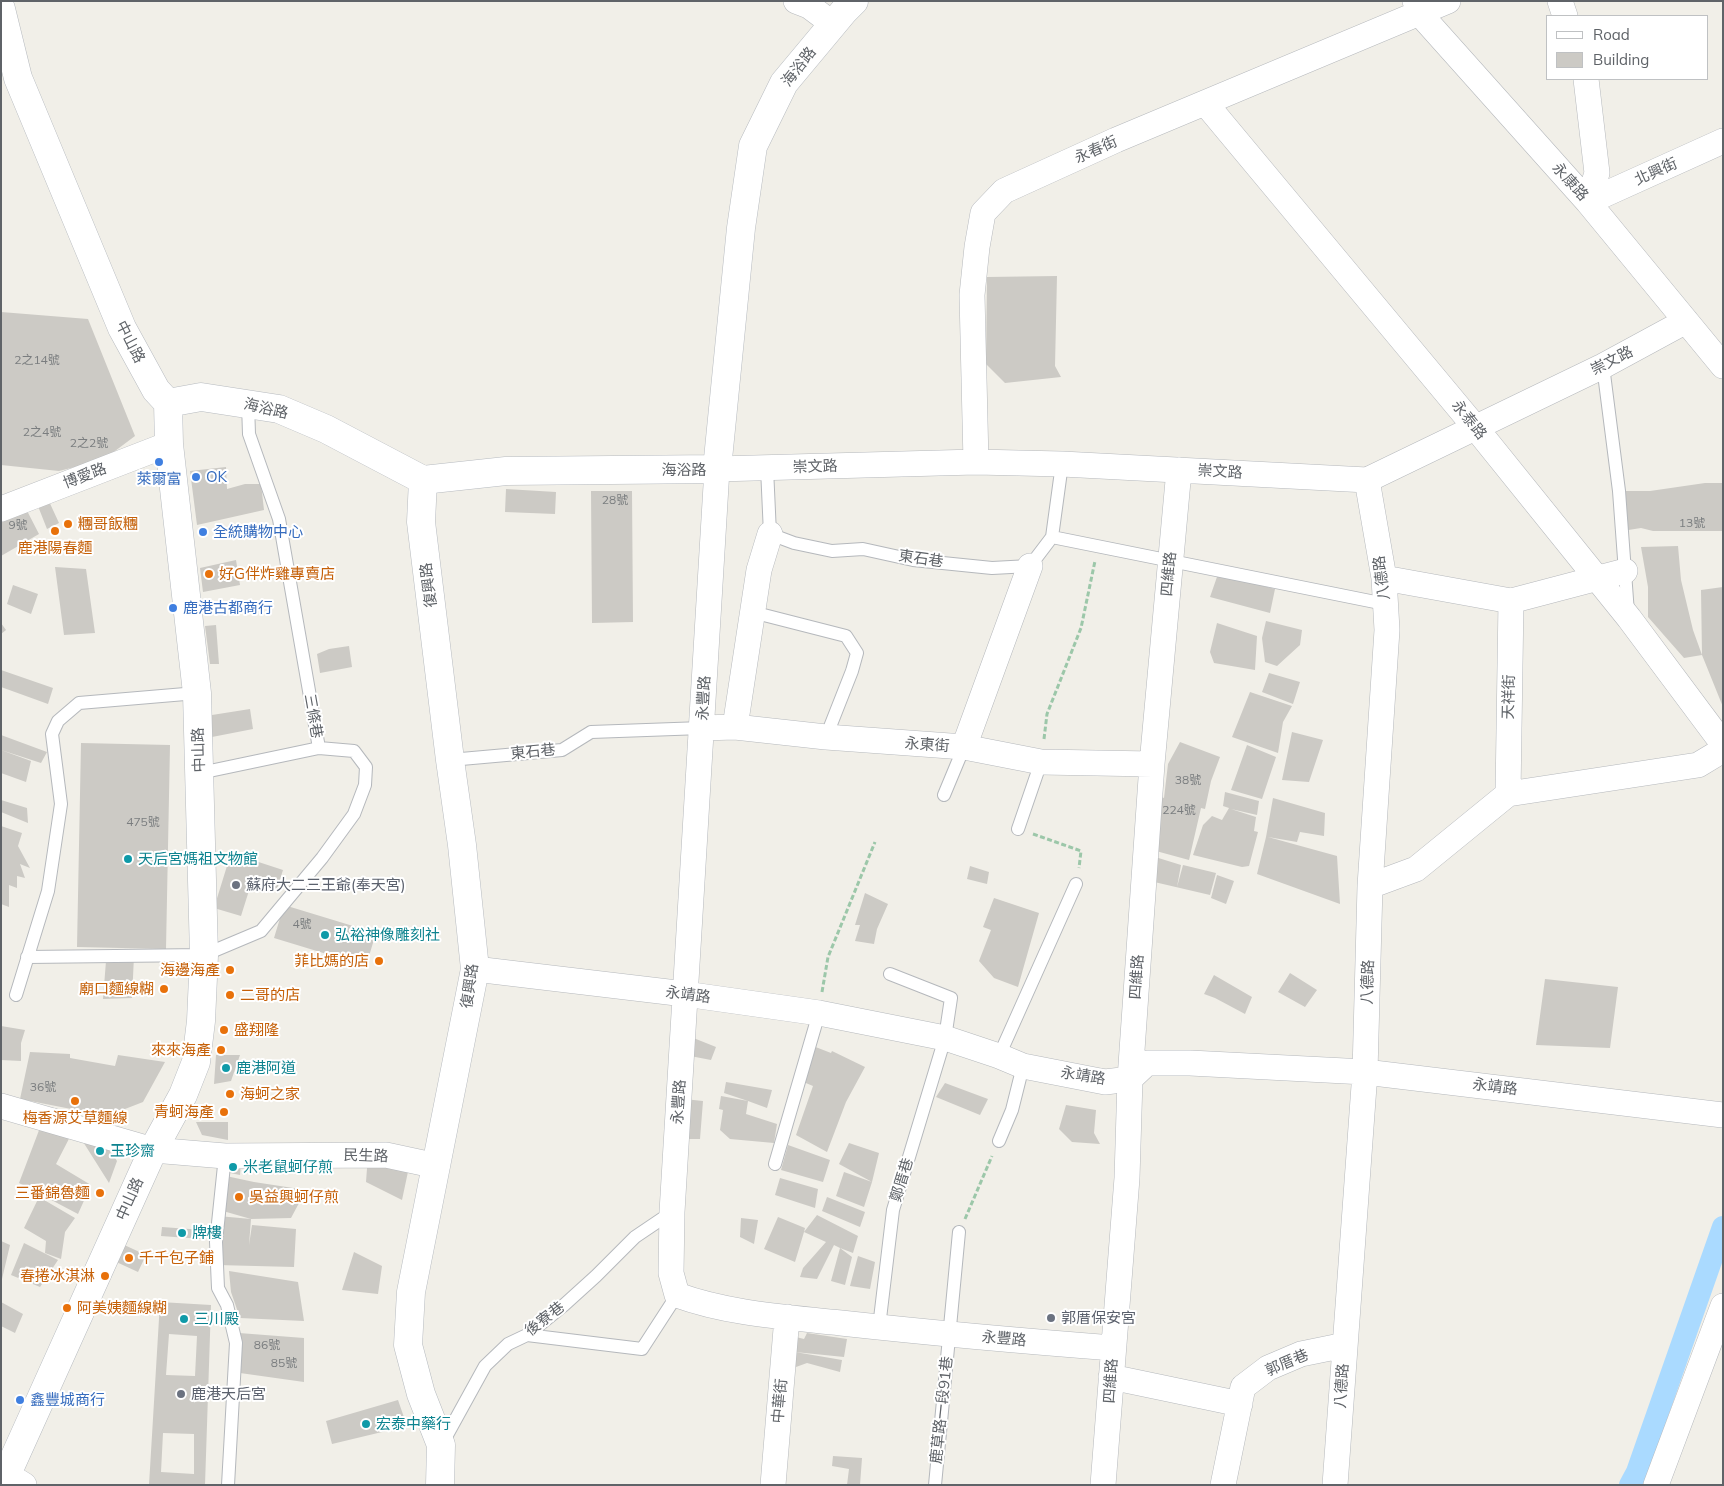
<!DOCTYPE html>
<html>
<head>
<meta charset="utf-8">
<style>
	body { margin:0 }
	#map { position:relative; width:1724px; height:1486px; overflow:hidden; background:#f1efe8; font-family:Mulish,sans-serif }
	canvas { display:block }
	.frame { position:absolute; inset:0; border:2px solid #5f6368; pointer-events:none }
	.legend { position:absolute; left:1546px; top:15px; width:162px; height:65px; box-sizing:border-box; background:#fff; border:1px solid #bfc1c3; margin:0; padding:6px 9px; list-style:none; font-size:15px; color:#5f6368 }
	.legend li { display:flex; align-items:center; gap:10px; height:25px }
	.legend b { width:25px; border:1px solid #bfc1c3 }
</style>
</head>
<body>
<div id="map">
<canvas width="1724" height="1486"></canvas>
<div class="frame"></div>
<ul class="legend">
<li><b style="height:6px;background:#fff"></b>Road</li>
<li><b style="height:14px;background:#cccac5"></b>Building</li>
</ul>
</div>
<script>
const c = document.querySelector('canvas').getContext('2d');
c.lineJoin = 'round';
function trace(path, color, width, dash) { c.strokeStyle = color; c.lineWidth = width; c.lineCap = dash ? 'butt' : 'round'; c.setLineDash(dash || []); c.stroke(path); }
function paint(path, color) { c.fillStyle = color; c.fill(path, 'evenodd'); }
function label(font, color, halo, rows, align = 'center') {
  c.font = font + ' Mulish,"Noto Sans TC",sans-serif'; c.lineWidth = 4; c.setLineDash([]); c.textBaseline = 'middle'; c.strokeStyle = halo; c.fillStyle = color; for (const [text, x, y, turn = 0] of rows) {
    c.save(); c.translate(x, y); c.rotate((+turn || 0) * Math.PI / 180); c.textAlign = isNaN(turn) ? turn : align; if (halo) c.strokeText(text, 0, 0); c.fillText(text, 0, 0); c.restore();
  }
}
trace(new Path2D(`
	M 1630,1485 L 1637,1472 L 1723,1227`), '#aadaff', 22);
paint(new Path2D(`
	M 1057,276 L 1055,366 L 1061,377 L 1005,383 L 986,364 L 987,277 Z
	M 1,312 L 88,319 L 135,436 L 103,460 L 59,471 L 1,465 Z
	M 226,467 L 227,489 L 245,484 L 261,484 L 264,510 L 197,525 L 190,471 Z
	M 1705,483 L 1723,483 L 1723,531 L 1653,531 L 1641,528 L 1622,531 L 1619,491 L 1650,491 Z
	M 506,489 L 556,492 L 555,514 L 505,512 Z
	M 591,491 L 632,491 L 633,622 L 592,623 Z
	M 34,496 L 47,497 L 59,523 L 47,529 Z
	M 22,501 L 39,534 L 1,556 L 1,513 Z
	M 1678,546 L 1681,580 L 1693,630 L 1702,655 L 1684,658 L 1648,617 L 1648,587 L 1641,547 Z
	M 236,560 L 240,585 L 203,592 L 200,568 Z
	M 55,567 L 86,569 L 95,633 L 64,635 Z
	M 1218,574 L 1275,589 L 1270,613 L 1210,597 Z
	M 13,585 L 38,594 L 31,614 L 7,604 Z
	M 1723,587 L 1723,707 L 1702,655 L 1701,590 Z
	M 1266,621 L 1302,630 L 1300,645 L 1277,666 L 1265,662 L 1262,638 Z
	M 1,623 L 6,630 L 1,634 Z
	M 1217,623 L 1257,636 L 1255,670 L 1214,663 L 1210,652 Z
	M 216,625 L 219,664 L 210,664 L 205,626 Z
	M 349,646 L 352,667 L 320,673 L 317,654 L 329,649 Z
	M 1,670 L 53,688 L 48,704 L 1,687 Z
	M 1269,673 L 1300,682 L 1293,704 L 1262,692 Z
	M 1250,692 L 1292,706 L 1283,722 L 1278,753 L 1232,737 Z
	M 250,709 L 253,729 L 212,737 L 212,715 Z
	M 1292,732 L 1323,740 L 1309,782 L 1282,780 Z
	M 1,735 L 47,752 L 41,763 L 1,750 Z
	M 1180,742 L 1220,757 L 1211,781 L 1205,809 L 1201,808 L 1189,860 L 1156,851 L 1159,796 L 1164,798 L 1168,764 Z
	M 81,743 L 170,745 L 166,949 L 77,947 Z
	M 1247,745 L 1276,757 L 1262,799 L 1231,790 Z
	M 1,750 L 31,761 L 26,782 L 1,773 Z
	M 1225,792 L 1259,801 L 1257,815 L 1231,809 L 1256,817 L 1254,831 L 1258,832 L 1249,866 L 1242,867 L 1193,855 L 1203,825 L 1212,816 L 1222,820 L 1229,808 L 1223,806 Z
	M 1273,798 L 1325,813 L 1324,836 L 1300,832 L 1297,842 L 1268,837 L 1337,856 L 1340,904 L 1257,874 L 1266,837 Z
	M 1,800 L 27,808 L 28,823 L 1,812 Z
	M 1,826 L 22,833 L 18,846 L 30,868 L 20,864 L 25,878 L 17,876 L 17,888 L 9,885 L 9,907 L 1,904 Z
	M 231,853 L 283,870 L 277,889 L 252,881 L 241,916 L 214,908 Z
	M 1152,856 L 1181,865 L 1177,887 L 1183,865 L 1216,873 L 1210,895 L 1150,881 Z
	M 970,866 L 989,872 L 987,884 L 967,879 Z
	M 1217,875 L 1234,881 L 1226,904 L 1211,898 Z
	M 865,893 L 888,904 L 877,929 L 874,944 L 855,941 L 860,925 L 855,925 Z
	M 994,898 L 1039,913 L 1018,987 L 994,978 L 979,961 L 991,930 L 983,927 Z
	M 284,905 L 376,933 L 366,966 L 274,938 Z
	M 134,956 L 132,998 L 103,999 L 106,961 Z
	M 1290,973 L 1317,990 L 1305,1007 L 1278,992 Z
	M 1214,975 L 1252,997 L 1245,1014 L 1215,998 L 1204,994 Z
	M 1545,979 L 1618,987 L 1610,1048 L 1536,1045 Z
	M 1,1026 L 25,1030 L 21,1043 L 21,1061 L 1,1060 Z
	M 691,1037 L 716,1047 L 711,1060 L 685,1055 Z
	M 813,1046 L 831,1053 L 832,1051 L 865,1067 L 846,1102 L 827,1152 L 796,1135 L 813,1086 L 801,1081 Z
	M 30,1052 L 70,1054 L 70,1058 L 115,1066 L 118,1055 L 165,1062 L 143,1102 L 107,1116 L 20,1099 Z
	M 216,1055 L 240,1055 L 231,1081 L 214,1084 Z
	M 726,1082 L 772,1090 L 767,1108 L 748,1101 L 746,1114 L 777,1124 L 774,1143 L 730,1139 L 720,1130 L 723,1110 L 719,1109 L 721,1096 L 748,1101 L 724,1093 Z
	M 945,1083 L 988,1099 L 980,1115 L 936,1097 Z
	M 684,1099 L 703,1101 L 700,1139 L 680,1139 Z
	M 1066,1105 L 1096,1110 L 1094,1133 L 1100,1144 L 1072,1142 L 1059,1129 Z
	M 196,1122 L 228,1122 L 228,1140 L 202,1135 Z
	M 41,1125 L 73,1131 L 56,1164 L 91,1185 L 78,1214 L 19,1183 Z
	M 80,1137 L 105,1142 L 117,1161 L 109,1183 Z
	M 849,1143 L 879,1153 L 872,1182 L 864,1207 L 836,1196 L 844,1172 L 872,1182 L 839,1164 Z
	M 788,1145 L 830,1160 L 823,1182 L 781,1170 Z
	M 368,1155 L 409,1167 L 402,1200 L 366,1182 Z
	M 227,1160 L 241,1162 L 240,1175 L 225,1172 Z
	M 226,1176 L 254,1182 L 306,1190 L 291,1218 L 251,1219 L 249,1245 L 252,1225 L 296,1229 L 294,1267 L 217,1265 L 218,1216 L 251,1219 L 223,1211 Z
	M 780,1178 L 818,1189 L 815,1208 L 775,1195 Z
	M 39,1197 L 75,1218 L 65,1232 L 61,1259 L 45,1253 L 46,1241 L 24,1228 Z
	M 827,1197 L 865,1212 L 860,1227 L 822,1211 Z
	M 817,1215 L 858,1236 L 853,1253 L 840,1248 L 852,1257 L 845,1285 L 831,1281 L 840,1248 L 834,1245 L 817,1279 L 800,1277 L 803,1268 L 826,1242 L 804,1232 L 795,1262 L 764,1249 L 778,1217 L 805,1228 L 804,1232 Z
	M 741,1218 L 758,1220 L 754,1244 L 740,1237 Z
	M 162,1227 L 203,1230 L 202,1239 L 161,1236 Z
	M 1,1241 L 10,1245 L 2,1279 L 1,1279 Z
	M 24,1243 L 58,1260 L 40,1287 L 11,1275 Z
	M 120,1243 L 146,1255 L 138,1272 L 112,1260 Z
	M 354,1252 L 382,1266 L 378,1294 L 342,1290 Z
	M 858,1256 L 875,1262 L 870,1289 L 850,1286 Z
	M 229,1271 L 298,1282 L 304,1321 L 240,1318 L 231,1292 Z
	M 1,1302 L 23,1314 L 15,1333 L 1,1326 Z
	M 160,1302 L 211,1305 L 205,1485 L 149,1485 ZM 169,1334 L 197,1336 L 195,1376 L 166,1375 ZM 163,1433 L 194,1434 L 194,1474 L 161,1472 Z
	M 239,1333 L 304,1338 L 304,1382 L 240,1373 Z
	M 807,1333 L 847,1339 L 844,1357 L 795,1352 L 842,1360 L 840,1372 L 807,1363 L 785,1371 L 792,1336 L 804,1339 Z
	M 398,1400 L 407,1426 L 332,1444 L 326,1421 Z
	M 833,1456 L 862,1458 L 860,1485 L 847,1485 L 849,1469 L 832,1466 Z`), '#cccac5');
const lane = new Path2D(`
	M 1603,366 L 1619,491 L 1628,613
	M 767,468 L 770,534 L 794,543 L 832,551 L 863,549 L 913,560 L 992,568 L 1030,566 L 1052,537 L 1062,464
	M 1052,537 L 1385,604
	M 752,612 L 846,636 L 857,653 L 852,671 L 826,737
	M 450,760 L 562,750 L 591,732 L 702,728
	M 200,773 L 319,748
	M 944,795 L 964,747
	M 1018,829 L 1041,762
	M 27,957 L 204,955 L 261,931 L 322,858 L 354,814 L 365,785 L 366,767 L 354,751 L 319,748 L 279,519 L 249,434 L 248,404
	M 16,995 L 48,891 L 61,804 L 52,734 L 58,721 L 79,703 L 197,693
	M 999,1056 L 1076,884
	M 999,1141 L 1012,1110 L 1023,1066
	M 225,1156 L 216,1242 L 218,1288 L 227,1305 L 236,1343 L 228,1485
	M 775,1164 L 819,1013
	M 879,1327 L 893,1210 L 945,1038 L 951,998 L 890,974
	M 527,1335 L 642,1349 L 677,1295
	M 442,1444 L 485,1366 L 508,1344 L 527,1335 L 564,1305 L 596,1276 L 635,1237 L 672,1212
	M 935,1485 L 959,1232`);
const street = new Path2D(`
	M 796,1 L 809,6 L 833,24
	M 1415,1 L 1420,14 L 1588,202 L 1723,366
	M 1560,1 L 1565,16
	M 1586,79 L 1597,173 L 1588,202
	M 1206,104 L 1475,427 L 1629,618 L 1723,744
	M 1588,202 L 1723,141
	M 976,462 L 972,295 L 977,247 L 983,213 L 1004,191 L 1116,140 L 1448,1
	M 1,509 L 169,444
	M 1384,578 L 1511,601 L 1625,571
	M 735,727 L 759,570 L 770,534
	M 702,728 L 735,727 L 826,737 L 964,747 L 1041,762 L 1152,764
	M 964,747 L 1030,566
	M 1508,794 L 1511,601
	M 1370,886 L 1416,869 L 1508,794 L 1698,765 L 1723,750
	M 475,969 L 685,994 L 819,1013 L 945,1038 L 999,1056 L 1023,1066 L 1105,1082 L 1130,1079 L 1147,1063 L 1190,1063 L 1365,1072 L 1723,1115
	M 1,1106 L 153,1150 L 225,1156 L 386,1155 L 437,1166
	M 1113,1348 C 1022,1341 932,1333 841,1323 C 787,1317 729,1314 677,1295 L 671,1273 L 672,1212 L 717,469 L 976,462 L 1062,464 L 1367,480 L 1603,366 L 1686,321
	M 1111,1377 L 1240,1404
	M 6,1474 L 24,1485
	M 773,1485 L 787,1317
	M 1103,1485 L 1127,1178 L 1130,1079 L 1152,764 L 1179,470
	M 1223,1485 L 1243,1387 L 1268,1368 L 1301,1354 L 1345,1345
	M 1335,1485 L 1365,1072 L 1370,886 L 1387,630 L 1384,578 L 1367,480
	M 1656,1485 L 1723,1306`);
const secondary = new Path2D(`
	M 1,9 L 18,78 L 122,328 L 156,390 L 168,403 L 169,444 L 197,693 L 204,955 L 201,1021 L 196,1062 L 183,1095 L 153,1150 L 2,1485
	M 168,403 L 201,397 L 279,409 L 326,429 L 423,480 L 506,471 L 717,469 L 741,228 L 753,146 L 784,83 L 844,11 L 854,1
	M 423,480 L 421,522 L 450,760 L 462,845 L 475,969 L 411,1292 L 408,1345 L 421,1394 L 441,1445 L 440,1485`);
trace(lane, '#b5b8bc', 14);
trace(street, '#b5b8bc', 26);
trace(secondary, '#b6babf', 29);
trace(new Path2D(`
	M 1044,739 L 1047,714 L 1081,628 L 1095,561
	M 1033,834 L 1081,851 L 1079,868
	M 822,992 L 828,957 L 875,842
	M 965,1219 L 992,1156`), '#9cc7a9', 3, [5, 2.5]);
trace(lane, '#fff', 12);
trace(street, '#fff', 25);
trace(secondary, '#fff', 28);
for (const [x, y, r, color] of [
	[159,462,5,"#3f7fe0"],
	[196,477,5,"#3f7fe0"],
	[68,524,5,"#e8710a"],
	[55,531,5,"#e8710a"],
	[203,532,5,"#3f7fe0"],
	[209,574,5,"#e8710a"],
	[173,608,5,"#3f7fe0"],
	[128,859,5,"#0f9aa8"],
	[236,885,5,"#6b7280"],
	[325,935,5,"#0f9aa8"],
	[379,961,5,"#e8710a"],
	[230,970,5,"#e8710a"],
	[164,989,5,"#e8710a"],
	[230,995,5,"#e8710a"],
	[224,1030,5,"#e8710a"],
	[221,1050,5,"#e8710a"],
	[226,1068,5,"#0f9aa8"],
	[230,1094,5,"#e8710a"],
	[75,1101,5,"#e8710a"],
	[224,1112,5,"#e8710a"],
	[100,1151,5,"#0f9aa8"],
	[233,1167,5,"#0f9aa8"],
	[100,1193,5,"#e8710a"],
	[239,1197,5,"#e8710a"],
	[182,1233,5,"#0f9aa8"],
	[129,1258,5,"#e8710a"],
	[105,1276,5,"#e8710a"],
	[67,1308,5,"#e8710a"],
	[1051,1318,5,"#6b7280"],
	[184,1319,5,"#0f9aa8"],
	[181,1394,5,"#6b7280"],
	[20,1400,5,"#3f7fe0"],
	[366,1424,5,"#0f9aa8"]
]) { const dot = new Path2D(); dot.arc(x, y, r, 0, 2 * Math.PI); c.fillStyle = color; c.fill(dot); trace(dot, '#fff', 2); }
label('12px', '#7a7d7f', null, [
	["2之14號",37,360],
	["2之4號",42,432],
	["2之2號",89,443],
	["28號",615,500],
	["13號",1692,523],
	["9號",18,525],
	["38號",1188,780],
	["224號",1179,810],
	["475號",143,822],
	["4號",302,924],
	["36號",43,1087],
	["86號",267,1345],
	["85號",284,1363]
]);
label('15px', '#5f6368', '#fff', [
	["海浴路",799,67,-52],
	["永春街",1096,150,-24],
	["北興街",1656,172,-24],
	["永康路",1570,182,48],
	["中山路",130,342,63],
	["崇文路",1612,361,-27],
	["海浴路",266,409,13],
	["永泰路",1469,420,51],
	["崇文路",815,467,-2],
	["海浴路",684,470],
	["崇文路",1220,472,3],
	["博愛路",85,476,-21],
	["東石巷",921,559,8],
	["四維路",1169,574,-85],
	["八德路",1382,578,-97],
	["復興路",429,585,-97],
	["天祥街",1509,697,-89],
	["永豐路",704,698,-87],
	["三條巷",313,716,80],
	["永東街",927,745,4],
	["中山路",199,750,-92],
	["東石巷",533,752,-6],
	["四維路",1137,977,-86],
	["八德路",1368,982,-88],
	["復興路",470,986,-82],
	["永靖路",688,995,7],
	["永靖路",1083,1076,9],
	["永靖路",1495,1087,7],
	["永豐路",679,1102,-86],
	["民生路",366,1156,2],
	["鄭厝巷",902,1180,-73],
	["中山路",130,1199,-66],
	["後寮巷",545,1319,-38],
	["永豐路",1004,1339,5],
	["郭厝巷",1287,1363,-23],
	["四維路",1111,1381,-86],
	["八德路",1342,1386,-86],
	["中華街",780,1401,-85],
	["鹿草路一段91巷",942,1410,-84]
]);
label('15px', '#366cbe', '#fff', [
	["OK",206,477],
	["萊爾富",159,479,"center"],
	["全統購物中心",213,532],
	["鹿港古都商行",183,608],
	["鑫豐城商行",30,1400]
], 'left');
label('15px', '#c56008', '#fff', [
	["糰哥飯糰",78,524],
	["鹿港陽春麵",55,548,"center"],
	["好G伴炸雞專賣店",219,574],
	["菲比媽的店",369,961,"right"],
	["海邊海產",220,970,"right"],
	["廟口麵線糊",154,989,"right"],
	["二哥的店",240,995],
	["盛翔隆",234,1030],
	["來來海產",211,1050,"right"],
	["海蚵之家",240,1094],
	["青蚵海產",214,1112,"right"],
	["梅香源艾草麵線",75,1118,"center"],
	["三番錦魯麵",90,1193,"right"],
	["吳益興蚵仔煎",249,1197],
	["千千包子鋪",139,1258],
	["春捲冰淇淋",95,1276,"right"],
	["阿美姨麵線糊",77,1308]
], 'left');
label('15px', '#0d838f', '#fff', [
	["天后宮媽祖文物館",138,859],
	["弘裕神像雕刻社",335,935],
	["鹿港阿道",236,1068],
	["玉珍齋",110,1151],
	["米老鼠蚵仔煎",243,1167],
	["牌樓",192,1233],
	["三川殿",194,1319],
	["宏泰中藥行",376,1424]
], 'left');
label('15px', '#5b616d', '#fff', [
	["蘇府大二三王爺(奉天宮)",246,885],
	["郭厝保安宮",1061,1318],
	["鹿港天后宮",191,1394]
], 'left');
</script>
</body>
</html>
